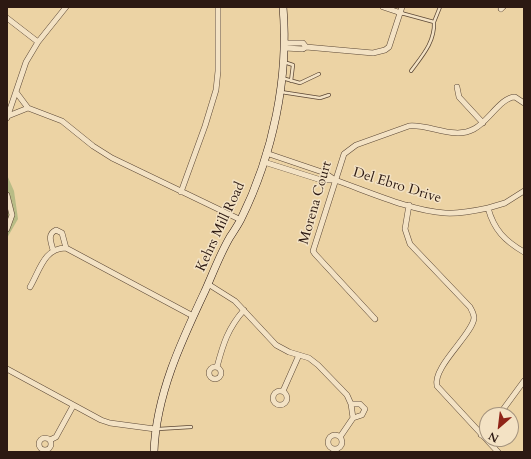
<!DOCTYPE html>
<html>
<head>
<meta charset="utf-8">
<style>
	body { margin:0 }
	#map { position:relative; width:531px; height:459px; overflow:hidden; background:#ecd3a4; font-family:Cardo,serif }
	canvas { display:block }
	.frame { position:absolute; inset:0; border:8px solid #2c1912; pointer-events:none }
	.north { position:absolute; left:479px; top:407px; width:40px; height:40px; box-sizing:border-box; background:#f3e2c4; border:1px solid #a3927d; border-radius:50%; rotate:208deg; font-size:11px; font-weight:700; line-height:16px; text-align:center; color:#2c1912 }
	.north::after { content:''; display:block; margin:auto; width:14px; height:18px; background:#8f2418; clip-path:polygon(50% 0,100% 100%,50% 72%,0 100%) }
</style>
</head>
<body>
<div id="map">
<canvas width="531" height="459"></canvas>
<div class="frame"></div>
<div class="north">N</div>
</div>
<script>
const c = document.querySelector('canvas').getContext('2d');
c.lineJoin = 'round';
function paint(path, color) { c.fillStyle = color; c.fill(path, 'evenodd'); }
function trace(path, color, width, dash) { c.strokeStyle = color; c.lineWidth = width; c.lineCap = dash ? 'butt' : 'round'; c.setLineDash(dash || []); c.stroke(path); }
function label(font, color, halo, rows, align = 'center') {
  c.font = font + ' Cardo,serif'; c.lineWidth = 3; c.setLineDash([]); c.textBaseline = 'middle'; c.strokeStyle = halo; c.fillStyle = color; for (const [text, x, y, turn = 0] of rows) {
    c.save(); c.translate(x, y); c.rotate((+turn || 0) * Math.PI / 180); c.textAlign = isNaN(turn) ? turn : align; if (halo) c.strokeText(text, 0, 0); c.fillText(text, 0, 0); c.restore();
  }
}
paint(new Path2D(`
	M 7,175 L 14,191 L 18,219 L 7,238 Z`), '#b8bc86');
const service = new Path2D(`
	M 401,13 L 434,22 L 440,7
	M 284,62 L 293,65 L 291,81
	M 411,71 C 422,56 435,42 434,22
	M 282,78 L 300,83 L 319,74
	M 281,92 L 320,98 L 329,95
	M 158,429 L 191,427`);
const minor = new Path2D(`
	M 383,7 L 401,13
	M 501,9 L 503,7
	M 7,18 L 38,42
	M 285,43 L 303,43 L 306,47
	M 285,48 L 303,49 L 306,47 L 373,53 L 385,50 L 389,47 L 402,7
	M 457,87 L 459,97 L 483,123
	M 16,92 L 28,108 L 62,121 L 93,146 L 112,158 L 241,220
	M 8,116 L 28,108
	M 7,118 L 26,62 L 38,42 L 66,7
	M 266,153 L 325,173 L 335,180 C 367,191 411,211 445,213 C 459,214 474,211 488,208 C 494,230 505,241 524,252
	M 264,162 L 321,180 L 334,180
	M 181,192 L 205,126 L 216,90 L 218,71 L 218,7
	M 7,195 L 12,215 L 7,229
	M 409,205 L 405,229 L 410,244 L 470,307 C 472,311 474,314 474,318 C 473,334 432,367 437,386 L 498,452
	M 488,208 L 505,203 L 524,191
	M 53,250 C 51,242 47,234 56,230 L 62,233 L 66,248
	M 208,284 L 235,301 L 276,345 L 289,352 L 309,358 L 318,365 L 347,395 L 351,404 L 353,418 L 340,437
	M 30,287 C 40,270 44,248 66,248 L 193,316
	M 375,319 L 315,254 L 313,251 L 344,154 L 356,145 L 409,126 C 430,124 454,140 474,129 C 488,122 501,97 515,97 L 524,103
	M209 373a6 6 0 1 1 12 0a6 6 0 1 1-12 0Z
	M 217,367 C 223,344 228,328 244,310
	M 7,369 L 101,420 L 110,423 L 155,429
	M 283,391 L 299,355
	M273 398a7 7 0 1 1 14 0a7 7 0 1 1-14 0Z
	M 351,404 L 360,404 L 365,409 L 362,415 L 353,418
	M 499,415 L 524,381
	M 481,435 L 487,429
	M328 442a7 7 0 1 1 14 0a7 7 0 1 1-14 0Z
	M39 444a6 6 0 1 1 12 0a6 6 0 1 1-12 0Z
	M 50,440 L 56,437 L 73,406`);
const secondary = new Path2D(`
	M 154,452 C 156,395 181,342 205,291 C 213,273 220,254 230,237 C 234,231 238,225 241,219 C 273,154 289,78 283,7`);
trace(service, '#5c4836', 4);
trace(minor, '#5c4836', 6);
trace(secondary, '#2c1912', 8);
trace(service, '#f3e2c4', 2.5);
trace(minor, '#f3e2c4', 5);
trace(secondary, '#f3e2c4', 7);
label('14px', '#2c1912', '#f3e2c4', [
	["Del Ebro Drive",397,186,17],
	["Morena Court",316,203,-74],
	["Kehrs Mill Road",221,227,-65]
]);
</script>
</body>
</html>
